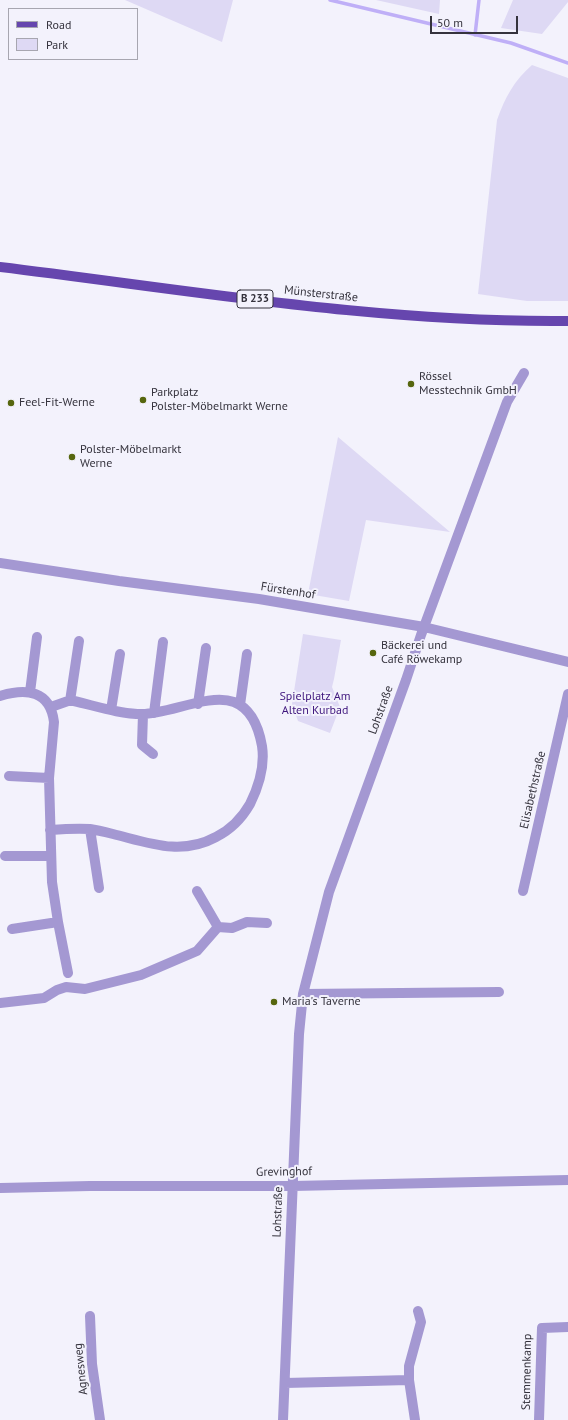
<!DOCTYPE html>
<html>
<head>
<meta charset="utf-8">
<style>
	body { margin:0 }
	#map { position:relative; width:568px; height:1420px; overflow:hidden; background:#f3f2fc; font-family:"PT Sans",sans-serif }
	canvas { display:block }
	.legend { position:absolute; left:8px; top:8px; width:130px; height:52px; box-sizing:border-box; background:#f3f2fc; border:1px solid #a7a6b0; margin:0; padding:5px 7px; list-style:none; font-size:12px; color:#35333d }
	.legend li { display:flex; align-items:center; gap:8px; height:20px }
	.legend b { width:20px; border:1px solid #a7a6b0 }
	.scale { position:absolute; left:430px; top:16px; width:88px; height:18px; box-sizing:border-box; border:2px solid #35333d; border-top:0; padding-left:5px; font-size:12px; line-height:14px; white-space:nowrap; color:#35333d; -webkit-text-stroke:3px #f3f2fc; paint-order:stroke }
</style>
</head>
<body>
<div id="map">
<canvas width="568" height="1420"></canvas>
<ul class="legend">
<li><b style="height:5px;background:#6646ae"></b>Road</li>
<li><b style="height:11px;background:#ded9f4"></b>Park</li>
</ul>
<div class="scale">50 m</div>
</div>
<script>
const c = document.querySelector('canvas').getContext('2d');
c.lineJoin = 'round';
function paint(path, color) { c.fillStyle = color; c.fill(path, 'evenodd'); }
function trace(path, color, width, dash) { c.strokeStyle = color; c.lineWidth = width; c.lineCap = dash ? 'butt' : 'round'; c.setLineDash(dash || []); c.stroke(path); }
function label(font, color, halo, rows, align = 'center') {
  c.font = font + ' "PT Sans",sans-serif'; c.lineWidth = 4; c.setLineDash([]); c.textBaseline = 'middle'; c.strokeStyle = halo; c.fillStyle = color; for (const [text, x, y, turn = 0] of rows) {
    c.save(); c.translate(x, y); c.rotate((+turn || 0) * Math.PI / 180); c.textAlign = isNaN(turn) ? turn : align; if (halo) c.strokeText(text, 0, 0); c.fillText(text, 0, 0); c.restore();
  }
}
paint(new Path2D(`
	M 125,0 L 233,0 L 222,42 Z
	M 376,0 L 440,0 L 439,14 Z
	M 513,0 L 568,0 L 568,2 L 542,34 L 501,28 Z
	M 532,65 L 568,78 L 568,301 L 527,301 L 478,294 L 497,120 C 505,97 514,81 532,65 Z
	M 338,437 L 450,532 L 366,520 L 349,601 L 308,594 Z
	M 303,634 L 341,640 L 334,679 L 332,687 L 340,707 L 330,733 L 298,721 L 292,704 Z`), '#ded9f4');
trace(new Path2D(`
	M 330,0 L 511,43 L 568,63
	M 475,35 L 479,0`), '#bfaff7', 3.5);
trace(new Path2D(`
	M 0,563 L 119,581 L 259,599 L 424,627 L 568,662
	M 30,692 L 37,637
	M 0,696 C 26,688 50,690 54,722 L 49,778 L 52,882 L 58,922 L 68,973
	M 70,701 L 79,641
	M 198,704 L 206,648
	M 240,705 L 247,654
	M 111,710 L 120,654
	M 154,713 L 163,642
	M 143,714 L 142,745 L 153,754
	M 9,776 L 49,778
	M 90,829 L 99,888
	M 50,830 C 63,829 77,828 90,829 C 97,830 105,832 113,834 C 149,843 181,856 216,837 C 230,830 242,818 250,804 C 259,786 265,766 262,746 C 259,729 252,709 234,702 C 209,693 169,714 142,714 C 119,714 96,706 74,701 L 68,701 L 51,707
	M 5,856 L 51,856
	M 197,891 L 218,927
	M 523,891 L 568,694
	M 12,929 L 58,922
	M 303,994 L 499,992
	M 0,1003 L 44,998 L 57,990 L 66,987 L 85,989 L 141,975 L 197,951 L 218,927 L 232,928 L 247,922 L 267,923
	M 0,1188 L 90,1186 L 293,1186 L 568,1180
	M 90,1316 L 92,1364 L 100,1420
	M 409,1380 L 409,1366 L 421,1322 L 418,1311
	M 285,1383 L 409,1380 L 415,1420
	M 283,1420 L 299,1034 L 303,994 L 329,892 L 406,680 L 421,635 L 507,402 L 524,373
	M 539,1420 L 542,1328 L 568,1327`), '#a498d2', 10);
trace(new Path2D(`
	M 0,267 C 189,290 378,323 568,321`), '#6646ae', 10);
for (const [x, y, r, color] of [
	[411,384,4,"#56660e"],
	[143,400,4,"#56660e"],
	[11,403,4,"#56660e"],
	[72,457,4,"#56660e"],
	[373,653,4,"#56660e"],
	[274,1002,4,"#56660e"]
]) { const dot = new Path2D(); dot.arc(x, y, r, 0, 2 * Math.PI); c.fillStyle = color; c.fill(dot); trace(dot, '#f3f2fc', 1.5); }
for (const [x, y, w] of [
	[255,299,36]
]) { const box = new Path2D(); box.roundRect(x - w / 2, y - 9, w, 18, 3); c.fillStyle = '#f3f2fc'; c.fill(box); trace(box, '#35333d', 1); }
label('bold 11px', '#35333d', null, [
	["B 233",255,299]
]);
label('12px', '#35333d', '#f3f2fc', [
	["Münsterstraße",321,294,6],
	["Fürstenhof",288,591,9],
	["Lohstraße",381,710,-70],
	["Elisabethstraße",533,790,-77],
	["Grevinghof",284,1172,-1],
	["Lohstraße",278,1212,-88],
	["Agnesweg",81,1369,-96],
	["Stemmenkamp",527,1372,-89]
]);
label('12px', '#35333d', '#f3f2fc', [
	["Rössel",419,377],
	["Messtechnik GmbH",419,391],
	["Parkplatz",151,393],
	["Polster-Möbelmarkt Werne",151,407],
	["Feel-Fit-Werne",19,403],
	["Polster-Möbelmarkt",80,450],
	["Werne",80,464],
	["Bäckerei und",381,646],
	["Café Röwekamp",381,660],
	["Maria's Taverne",282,1002]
], 'left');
label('12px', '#3f167d', '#f3f2fc', [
	["Spielplatz Am",315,697],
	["Alten Kurbad",315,711]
]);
</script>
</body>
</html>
